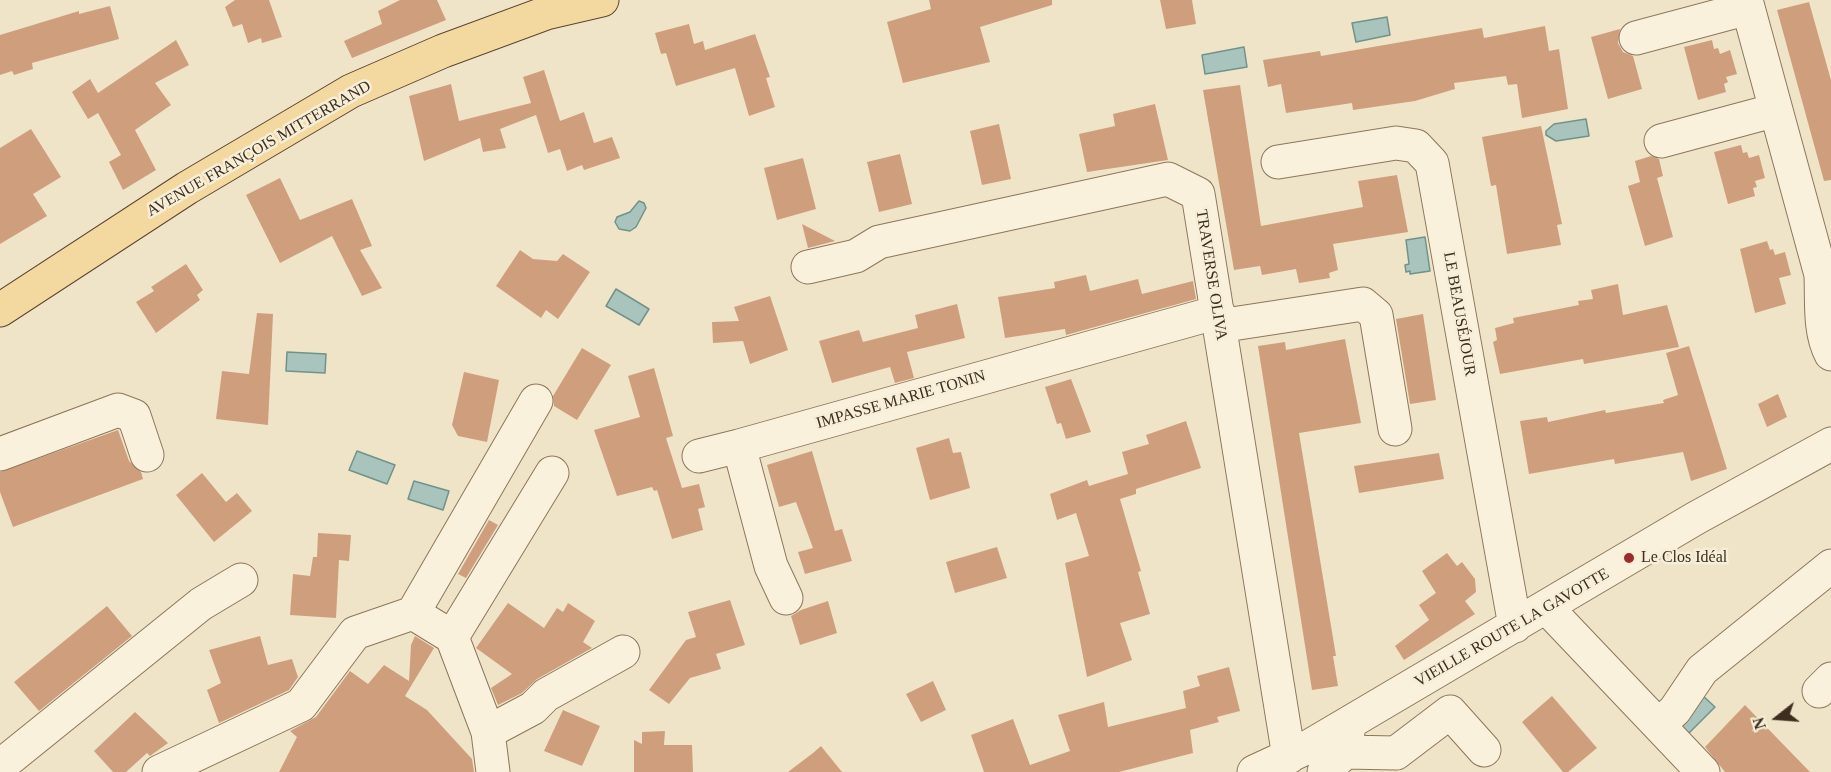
<!DOCTYPE html>
<html>
<head>
<meta charset="utf-8">
<style>
	body { margin:0 }
	#map { position:relative; width:1831px; height:772px; overflow:hidden; background:#f0e4c8; font-family:"Times New Roman",serif }
	canvas { display:block }
	.north { position:absolute; left:1747px; top:688px; width:60px; height:60px; -webkit-text-stroke:4px #f7eed8; paint-order:stroke; rotate:253deg; font-size:16px; font-weight:700; line-height:24px; text-align:center; color:#3d2e20 }
	.north::after { content:''; display:block; margin:auto; width:21px; height:27px; background:#3d2e20; clip-path:polygon(50% 0,100% 100%,50% 72%,0 100%) }
</style>
</head>
<body>
<div id="map">
<canvas width="1831" height="772"></canvas>
<div class="north">N</div>
</div>
<script>
const c = document.querySelector('canvas').getContext('2d');
c.lineJoin = 'round';
function paint(path, color) { c.fillStyle = color; c.fill(path, 'evenodd'); }
function trace(path, color, width, dash) { c.strokeStyle = color; c.lineWidth = width; c.lineCap = dash ? 'butt' : 'round'; c.setLineDash(dash || []); c.stroke(path); }
function label(font, color, halo, rows, align = 'center') {
  c.font = font + ' "Times New Roman",serif'; c.lineWidth = 5; c.setLineDash([]); c.textBaseline = 'middle'; c.strokeStyle = halo; c.fillStyle = color; for (const [text, x, y, turn = 0] of rows) {
    c.save(); c.translate(x, y); c.rotate((+turn || 0) * Math.PI / 180); c.textAlign = isNaN(turn) ? turn : align; if (halo) c.strokeText(text, 0, 0); c.fillText(text, 0, 0); c.restore();
  }
}
const water = new Path2D(`
	M 1387,17 L 1390,35 L 1356,42 L 1352,23 Z
	M 1244,47 L 1247,67 L 1205,74 L 1202,55 Z
	M 1586,119 L 1589,136 L 1556,141 L 1546,135 L 1546,131 L 1554,124 Z
	M 639,201 L 644,203 L 646,208 L 636,227 L 630,231 L 619,229 L 615,222 L 617,217 L 630,212 Z
	M 1425,237 L 1430,271 L 1410,274 L 1410,271 L 1406,272 L 1405,265 L 1409,264 L 1406,240 Z
	M 616,289 L 649,309 L 639,325 L 606,306 Z
	M 287,352 L 326,354 L 325,373 L 286,371 Z
	M 357,451 L 395,465 L 387,484 L 349,470 Z
	M 414,481 L 449,491 L 443,510 L 408,499 Z
	M 1701,694 L 1715,707 L 1688,734 L 1675,720 Z`);
paint(water, '#a9c4bc');
trace(water, '#6f938a', 1.5);
paint(new Path2D(`
	M 235,0 L 249,0 L 250,3 L 249,0 L 269,0 L 282,37 L 262,43 L 261,38 L 248,43 L 242,24 L 233,27 L 225,7 Z
	M 400,0 L 437,0 L 446,20 L 352,58 L 344,41 L 382,24 L 378,11 Z
	M 929,0 L 1052,0 L 1052,5 L 980,27 L 990,62 L 903,83 L 887,22 L 931,9 Z
	M 1160,0 L 1192,0 L 1196,24 L 1166,29 Z
	M 1809,2 L 1831,80 L 1831,180 L 1824,181 L 1777,10 Z
	M 110,6 L 119,39 L 32,63 L 33,69 L 14,75 L 12,71 L 0,75 L 0,35 L 79,11 L 79,14 Z
	M 689,24 L 694,44 L 703,41 L 705,50 L 755,34 L 770,77 L 766,78 L 775,107 L 749,116 L 735,68 L 676,86 L 666,53 L 661,54 L 655,33 Z
	M 1545,26 L 1549,51 L 1559,49 L 1568,109 L 1522,118 L 1517,84 L 1508,85 L 1506,76 L 1454,83 L 1455,89 L 1415,101 L 1353,110 L 1352,103 L 1286,113 L 1281,84 L 1268,87 L 1263,60 L 1320,51 L 1321,56 L 1482,28 L 1484,38 Z
	M 1620,29 L 1618,43 L 1623,52 L 1633,56 L 1642,89 L 1608,99 L 1591,37 Z
	M 176,40 L 189,65 L 155,83 L 171,105 L 135,130 L 156,170 L 123,190 L 109,162 L 121,155 L 98,113 L 88,119 L 72,92 L 90,79 L 98,93 Z
	M 1712,40 L 1714,49 L 1718,48 L 1720,54 L 1730,50 L 1737,74 L 1726,77 L 1728,82 L 1724,84 L 1726,92 L 1698,100 L 1684,47 Z
	M 544,70 L 560,121 L 584,112 L 594,143 L 612,137 L 620,158 L 584,170 L 582,165 L 567,171 L 560,149 L 548,153 L 536,115 L 500,129 L 506,148 L 483,152 L 480,138 L 424,161 L 409,96 L 451,84 L 459,121 L 531,103 L 523,77 Z
	M 1240,85 L 1261,226 L 1363,207 L 1358,181 L 1397,175 L 1408,232 L 1333,244 L 1338,270 L 1329,273 L 1330,278 L 1299,283 L 1296,269 L 1262,275 L 1260,266 L 1234,270 L 1203,90 Z
	M 1155,104 L 1168,160 L 1087,172 L 1079,134 L 1115,126 L 1113,114 Z
	M 999,124 L 1011,179 L 982,185 L 970,131 Z
	M 1541,126 L 1562,224 L 1557,225 L 1561,245 L 1507,254 L 1496,185 L 1491,186 L 1482,137 Z
	M 31,129 L 61,177 L 33,194 L 47,216 L 0,244 L 0,148 Z
	M 1741,145 L 1743,153 L 1747,152 L 1749,158 L 1759,155 L 1765,178 L 1755,181 L 1757,187 L 1753,188 L 1755,196 L 1728,204 L 1714,152 Z
	M 900,154 L 912,204 L 879,212 L 867,162 Z
	M 1651,156 L 1659,159 L 1663,176 L 1657,178 L 1673,237 L 1645,246 L 1628,186 L 1640,182 L 1635,161 Z
	M 803,158 L 816,209 L 777,220 L 764,168 Z
	M 280,178 L 300,220 L 352,199 L 372,246 L 360,250 L 382,288 L 362,296 L 332,236 L 280,263 L 246,195 Z
	M 802,224 L 835,241 L 808,248 Z
	M 1767,241 L 1770,250 L 1773,249 L 1775,255 L 1785,252 L 1791,275 L 1779,278 L 1786,304 L 1755,313 L 1740,249 Z
	M 520,250 L 533,259 L 557,261 L 563,254 L 590,272 L 558,319 L 546,310 L 541,318 L 496,286 Z
	M 186,264 L 203,290 L 197,295 L 200,300 L 156,333 L 136,302 L 154,291 L 151,287 Z
	M 1086,275 L 1090,291 L 1138,279 L 1142,294 L 1193,281 L 1196,299 L 1066,335 L 1065,329 L 1005,338 L 998,297 L 1055,288 L 1054,282 Z
	M 1618,284 L 1623,315 L 1667,305 L 1679,347 L 1584,364 L 1583,359 L 1500,374 L 1493,342 L 1497,340 L 1495,328 L 1514,323 L 1513,318 L 1579,305 L 1578,301 L 1593,299 L 1591,290 Z
	M 770,296 L 788,350 L 750,364 L 743,341 L 713,343 L 712,322 L 739,321 L 734,307 Z
	M 957,304 L 965,338 L 907,352 L 914,378 L 895,383 L 890,367 L 832,383 L 819,341 L 859,330 L 863,342 L 918,328 L 915,315 Z
	M 257,313 L 273,314 L 268,425 L 216,419 L 222,371 L 249,374 Z
	M 1423,314 L 1436,400 L 1410,404 L 1396,319 Z
	M 1345,339 L 1361,423 L 1299,433 L 1336,656 L 1333,656 L 1338,686 L 1312,690 L 1258,346 L 1285,342 L 1286,350 Z
	M 1689,346 L 1727,469 L 1691,481 L 1683,452 L 1615,464 L 1614,459 L 1529,474 L 1520,421 L 1547,417 L 1548,422 L 1605,410 L 1606,413 L 1664,403 L 1663,400 L 1678,395 L 1666,353 Z
	M 582,348 L 611,365 L 577,420 L 554,406 L 553,396 Z
	M 654,368 L 673,436 L 666,438 L 682,488 L 699,484 L 705,507 L 698,509 L 703,530 L 672,539 L 657,490 L 654,491 L 652,487 L 617,496 L 594,430 L 640,417 L 628,376 Z
	M 464,372 L 499,380 L 487,442 L 458,436 L 452,425 Z
	M 1071,379 L 1091,432 L 1066,439 L 1061,423 L 1057,424 L 1045,387 Z
	M 1778,394 L 1787,417 L 1767,427 L 1758,404 Z
	M 1186,421 L 1201,468 L 1136,489 L 1136,494 L 1120,499 L 1141,571 L 1138,572 L 1150,614 L 1120,623 L 1132,660 L 1087,677 L 1065,563 L 1089,556 L 1076,513 L 1057,520 L 1050,494 L 1087,480 L 1089,486 L 1128,474 L 1122,452 L 1149,444 L 1146,435 Z
	M 118,430 L 129,461 L 141,472 L 143,479 L 13,527 L 0,492 L 0,472 Z
	M 949,438 L 953,453 L 961,452 L 970,488 L 930,500 L 916,448 Z
	M 812,451 L 835,531 L 842,529 L 852,561 L 805,574 L 798,552 L 813,548 L 796,502 L 779,507 L 767,465 Z
	M 1439,453 L 1444,479 L 1359,493 L 1354,466 Z
	M 202,473 L 226,502 L 237,493 L 252,511 L 214,542 L 176,495 Z
	M 489,520 L 498,525 L 466,578 L 458,574 Z
	M 318,533 L 351,535 L 349,561 L 339,560 L 336,618 L 290,615 L 293,574 L 310,576 L 313,557 L 317,557 Z
	M 997,547 L 1007,578 L 955,593 L 946,562 Z
	M 1447,553 L 1457,566 L 1462,562 L 1475,579 L 1476,592 L 1465,601 L 1475,614 L 1404,660 L 1395,646 L 1429,620 L 1419,605 L 1436,593 L 1422,571 Z
	M 730,600 L 745,645 L 716,654 L 721,669 L 690,678 L 669,704 L 649,690 L 686,640 L 696,637 L 688,612 Z
	M 828,601 L 837,633 L 800,645 L 791,616 L 801,610 Z
	M 508,603 L 544,628 L 557,608 L 563,612 L 568,603 L 595,621 L 583,642 L 592,648 L 537,679 L 522,693 L 498,705 L 491,688 L 512,674 L 476,648 Z
	M 107,606 L 132,636 L 39,711 L 14,682 Z
	M 260,636 L 268,665 L 292,659 L 298,677 L 289,690 L 219,723 L 207,690 L 221,683 L 209,650 Z
	M 415,636 L 434,648 L 405,696 L 427,710 L 472,759 L 474,772 L 279,772 L 297,737 L 290,731 L 316,717 L 350,671 L 368,684 L 384,665 L 409,681 L 411,645 Z
	M 1229,667 L 1240,711 L 1217,717 L 1219,722 L 1190,730 L 1193,753 L 1119,772 L 984,772 L 971,735 L 1013,719 L 1030,765 L 1070,751 L 1058,715 L 1104,702 L 1108,727 L 1186,708 L 1183,691 L 1200,686 L 1197,676 Z
	M 933,681 L 946,710 L 921,722 L 906,694 Z
	M 1552,696 L 1597,748 L 1568,772 L 1563,772 L 1522,722 Z
	M 1745,705 L 1810,772 L 1725,772 L 1705,747 Z
	M 563,710 L 600,726 L 582,766 L 544,751 Z
	M 135,712 L 168,743 L 150,756 L 147,753 L 126,772 L 113,772 L 94,751 Z
	M 665,731 L 664,745 L 692,745 L 693,772 L 634,772 L 634,740 L 642,744 L 642,732 Z
	M 821,746 L 842,772 L 788,772 L 813,753 Z`), '#cf9f7d');
const minor = new Path2D(`
	M 1746,0 L 1821,275 C 1822,300 1819,332 1831,354
	M 1636,38 L 1748,8
	M 1661,141 L 1776,110
	M 1278,162 L 1396,143 L 1416,146 L 1432,163 L 1515,626
	M 808,267 L 856,256 L 879,242 L 1168,179 L 1198,194 L 1289,757
	M 1219,326 L 1363,304 L 1376,315 L 1395,429
	M 0,454 L 118,410 L 134,416 L 147,455
	M 699,456 L 739,446
	M 786,598 L 771,566 L 739,446 L 1218,312
	M 1547,608 L 1703,772
	M 413,613 L 536,401
	M 452,637 L 552,473
	M 1819,691 L 1831,679
	M 1659,725 L 1675,710 L 1702,670 L 1831,566
	M 488,732 L 533,708 L 546,695 L 623,652
	M 1345,752 L 1396,753 L 1450,712 L 1484,750
	M 4,763 L 201,604 L 241,580
	M 159,772 L 301,705 L 355,633 L 413,613 L 452,637 L 488,732 L 493,772
	M 1254,772 L 1308,747 L 1696,518 L 1831,444
	M 1324,772 L 1345,752 L 1348,732`);
const major = new Path2D(`
	M 0,310 L 187,188 L 351,91 L 443,51 L 546,13 L 602,0`);
trace(minor, '#8d765c', 35);
trace(major, '#5b4430', 35);
trace(minor, '#faf1dc', 33);
trace(major, '#f3d9a0', 33);
for (const [x, y, r, color] of [
	[1629,558,6,"#9e2a2b"]
]) { const dot = new Path2D(); dot.arc(x, y, r, 0, 2 * Math.PI); c.fillStyle = color; c.fill(dot); trace(dot, '#f7eed8', 2); }
label('16px', '#3d2e20', '#f7eed8', [
	["AVENUE FRANÇOIS MITTERRAND",259,149,-30],
	["TRAVERSE OLIVA",1211,275,81],
	["LE BEAUSÉJOUR",1459,314,80],
	["IMPASSE MARIE TONIN",901,400,-16],
	["VIEILLE ROUTE LA GAVOTTE",1512,628,-30]
]);
label('16px', '#3d2e20', '#f7eed8', [
	["Le Clos Idéal",1641,558]
], 'left');
</script>
</body>
</html>
